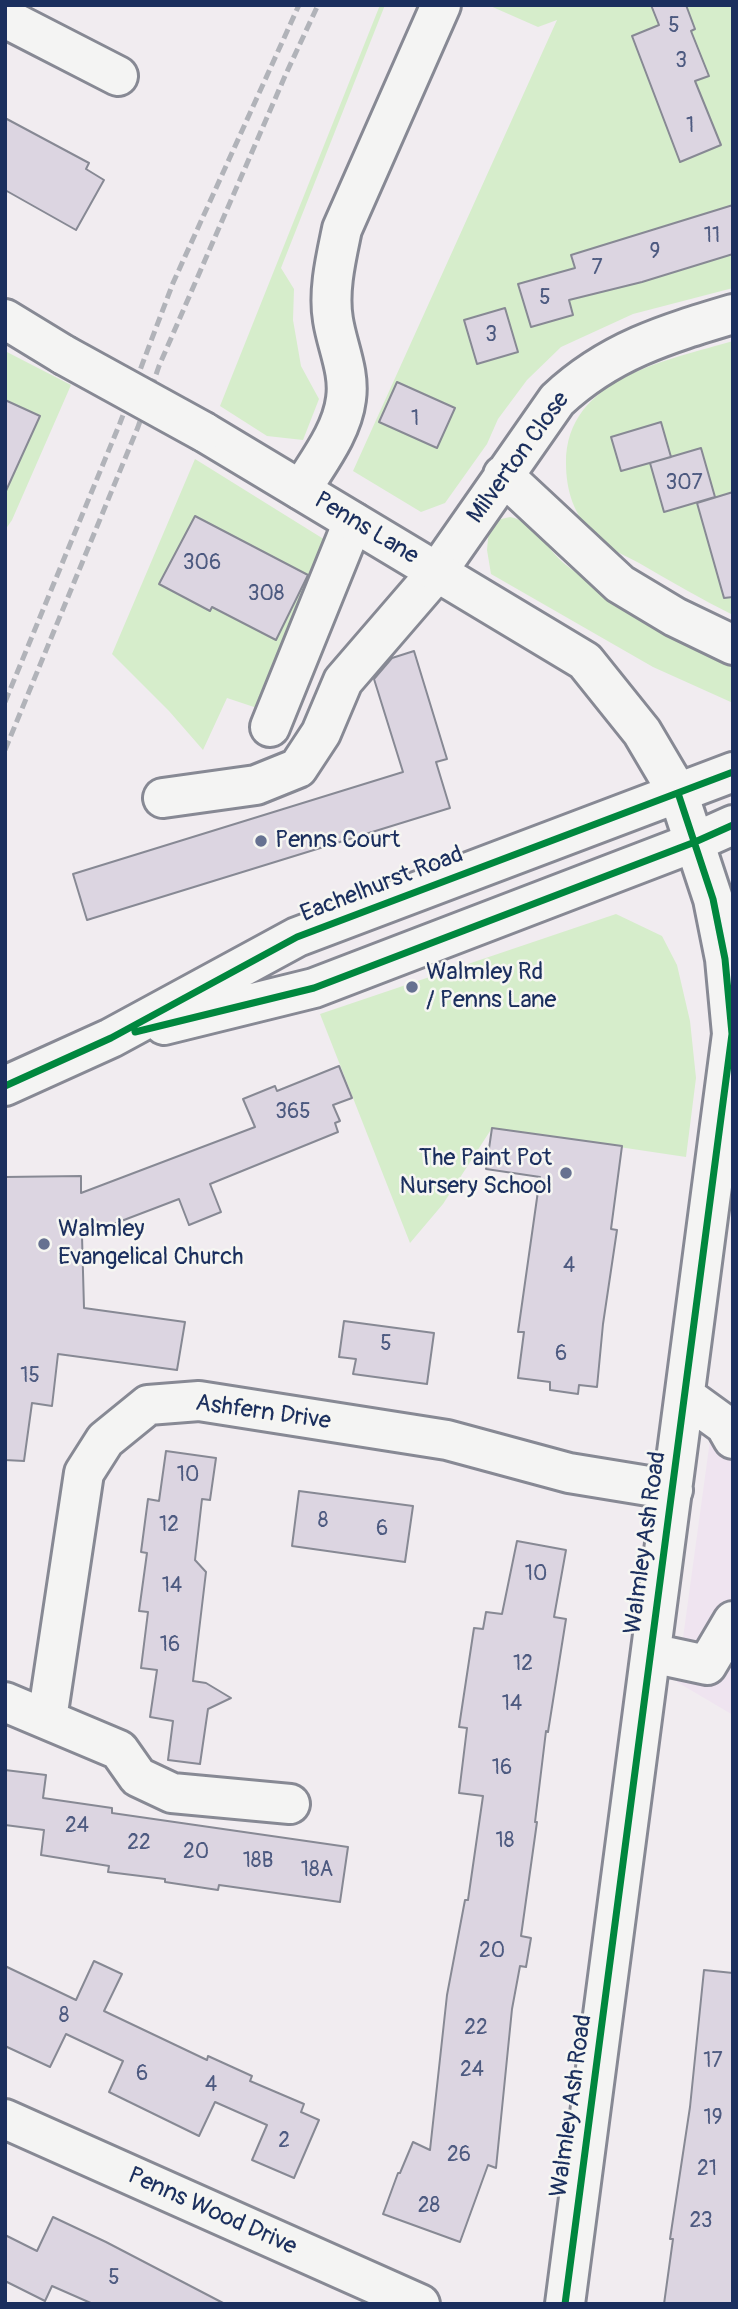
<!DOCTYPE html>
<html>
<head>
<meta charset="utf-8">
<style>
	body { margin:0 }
	#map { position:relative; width:738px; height:2309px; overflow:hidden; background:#f1ecf0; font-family:Pangolin,sans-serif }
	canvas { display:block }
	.frame { position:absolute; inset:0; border:7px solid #1b2f5e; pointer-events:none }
</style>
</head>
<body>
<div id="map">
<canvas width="738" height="2309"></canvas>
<div class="frame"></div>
</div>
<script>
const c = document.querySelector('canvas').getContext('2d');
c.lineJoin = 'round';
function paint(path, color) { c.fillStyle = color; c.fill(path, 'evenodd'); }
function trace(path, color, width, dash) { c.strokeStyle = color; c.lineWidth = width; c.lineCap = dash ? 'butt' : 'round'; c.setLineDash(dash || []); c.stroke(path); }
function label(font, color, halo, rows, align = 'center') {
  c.font = font + ' Pangolin,sans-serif'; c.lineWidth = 5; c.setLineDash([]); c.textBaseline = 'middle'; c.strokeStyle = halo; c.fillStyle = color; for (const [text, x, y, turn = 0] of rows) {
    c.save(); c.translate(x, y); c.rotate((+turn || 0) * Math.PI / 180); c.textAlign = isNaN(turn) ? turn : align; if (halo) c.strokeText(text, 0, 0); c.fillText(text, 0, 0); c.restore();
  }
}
paint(new Path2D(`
	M 716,1396 L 733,1409 L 733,1715 L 677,1682 Z`), '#efe4f0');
paint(new Path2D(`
	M 380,5 L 385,5 L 281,268 L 294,289 L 293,320 L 301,366 L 319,399 L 303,440 L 267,436 L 220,406 Z
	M 488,5 L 733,5 L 733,288 L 633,314 L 561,347 L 527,380 L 498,419 L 487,444 L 445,503 L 421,512 L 353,471 L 557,20 L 538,27 Z
	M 733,341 L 733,615 C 701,599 670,581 639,563 C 624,555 606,548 594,535 C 574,515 566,491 566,463 C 566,377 669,360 733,341 Z
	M 5,351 L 71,385 L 12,520 L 5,530 Z
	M 195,459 L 330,543 L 266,711 L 227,698 L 203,750 L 169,711 L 112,654 Z
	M 510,517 C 534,521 547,550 566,565 C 616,604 676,630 733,658 L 733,703 L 653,667 L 491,574 L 487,550 L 489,528 L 497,520 Z
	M 616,914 L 662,936 L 677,965 L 690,1021 L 696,1078 L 686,1157 L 492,1128 L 443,1204 L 410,1243 L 320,1014 Z`), '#d6edcb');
const building = new Path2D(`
	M 651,5 L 686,5 L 695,29 L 691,31 L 709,76 L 695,81 L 721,145 L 680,162 L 632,36 L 659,25 Z
	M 5,118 L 89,163 L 86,169 L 104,180 L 76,230 L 5,190 Z
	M 733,205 L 733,254 L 642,282 L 569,300 L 573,315 L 531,327 L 518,284 L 575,268 L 571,255 Z
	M 505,308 L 518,352 L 477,364 L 464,320 Z
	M 397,382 L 455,408 L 437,448 L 379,422 Z
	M 5,400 L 40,416 L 5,493 Z
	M 661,422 L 671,457 L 621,471 L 611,437 Z
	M 701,448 L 715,497 L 664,512 L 650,463 Z
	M 733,492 L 733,597 L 724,598 L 697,503 Z
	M 195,516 L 308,575 L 276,640 L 212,607 L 210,611 L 159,584 Z
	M 414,651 L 447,759 L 436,762 L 450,808 L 87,920 L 73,874 L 403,772 L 374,679 L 392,658 Z
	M 339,1066 L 352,1098 L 333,1105 L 340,1121 L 335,1123 L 338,1132 L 210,1184 L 221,1212 L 189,1225 L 179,1199 L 82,1236 L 84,1308 L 185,1322 L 177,1370 L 58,1354 L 52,1406 L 32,1403 L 24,1461 L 5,1460 L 5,1177 L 81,1176 L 81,1193 L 255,1127 L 243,1099 L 275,1086 L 277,1091 Z
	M 492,1128 L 622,1146 L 611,1229 L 617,1230 L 603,1324 L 597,1387 L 579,1385 L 578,1394 L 550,1390 L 550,1382 L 518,1378 L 524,1332 L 518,1332 L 540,1177 L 486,1169 Z
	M 344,1321 L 434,1333 L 427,1384 L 353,1374 L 356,1359 L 339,1357 Z
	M 166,1451 L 216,1458 L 210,1500 L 202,1499 L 195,1560 L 206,1572 L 193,1681 L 206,1683 L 231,1698 L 208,1709 L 200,1764 L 168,1760 L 173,1721 L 150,1717 L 157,1670 L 141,1668 L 148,1612 L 139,1611 L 147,1553 L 141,1552 L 148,1499 L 159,1501 Z
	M 299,1491 L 413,1506 L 405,1562 L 292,1546 Z
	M 517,1541 L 566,1550 L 554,1617 L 566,1619 L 548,1732 L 546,1731 L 535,1822 L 537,1822 L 521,1936 L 531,1938 L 526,1967 L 520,1966 L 512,2009 L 496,2168 L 488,2165 L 460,2242 L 383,2214 L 398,2173 L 400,2173 L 413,2142 L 430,2150 L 447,1995 L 465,1900 L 468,1900 L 483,1796 L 459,1793 L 467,1728 L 459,1727 L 474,1628 L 483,1629 L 486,1612 L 502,1614 Z
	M 5,1770 L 46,1775 L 43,1798 L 112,1808 L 112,1813 L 348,1847 L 340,1902 L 219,1885 L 218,1890 L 165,1882 L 165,1879 L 108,1872 L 109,1866 L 41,1855 L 44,1830 L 5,1825 Z
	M 94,1961 L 122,1974 L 104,2011 L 207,2060 L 208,2056 L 252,2076 L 250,2081 L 304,2104 L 301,2112 L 319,2120 L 294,2178 L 252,2160 L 267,2125 L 215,2102 L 199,2136 L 109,2092 L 123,2061 L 66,2034 L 50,2067 L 5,2046 L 5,1966 L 76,2000 Z
	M 704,1970 L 733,1973 L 733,2304 L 664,2304 L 673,2239 L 670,2239 L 690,2107 Z
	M 53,2217 L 106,2242 L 225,2304 L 93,2304 L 52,2286 L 45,2301 L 5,2281 L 5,2235 L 37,2251 Z`);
paint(building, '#dcd5e1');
trace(building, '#878994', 2);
const minor = new Path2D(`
	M 5,18 L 118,76
	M 503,475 L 620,584 L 675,617 L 733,645
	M 301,490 C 318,462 342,432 346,399 C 350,372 337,346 333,320 C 328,291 336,258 342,229 L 441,5
	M 270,727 L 353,522
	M 163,798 L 256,785 L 298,768 L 321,733 L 343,681 L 437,572 L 557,400 C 609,351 666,334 733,314
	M 685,1396 L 725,1425 L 733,1439
	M 651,1653 L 707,1665 L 733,1621
	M 5,1702 L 119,1750 L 138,1777 L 172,1793 L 290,1804
	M 47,1719 L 84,1473 L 105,1440 L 148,1405 L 199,1401 L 447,1440 L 569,1473 L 673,1490
	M 5,2119 L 420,2304
	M 565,2304 L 732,1034 L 725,959 L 713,899 L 678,793`);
const major = new Path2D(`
	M 5,319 L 64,355
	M 204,432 L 585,661 L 642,732 L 678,793
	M 164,1025 L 314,988 L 695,842 L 733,825
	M 5,1086 L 111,1038 L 297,937 L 733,772`);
trace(minor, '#878994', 44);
trace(major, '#878994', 44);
trace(minor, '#f4f4f3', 38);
trace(major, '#f4f4f3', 38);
trace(new Path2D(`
	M 5,702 L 120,423 L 173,283 L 299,5
	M 5,750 L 138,427 L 159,366 L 285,76 L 318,5`), '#b1b3b9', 5, [10, 5]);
const majorBridge = new Path2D(`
	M 64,355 L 204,432`);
trace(majorBridge, '#878994', 44, []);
trace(majorBridge, '#f4f4f3', 38);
trace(new Path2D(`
	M 135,1032 L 314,988 L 695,842 L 733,825
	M 5,1086 L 111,1038 L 297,937 L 733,772
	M 565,2304 L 732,1034 L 725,959 L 713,899 L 678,793`), '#00873e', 7);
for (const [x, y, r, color] of [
	[261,841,7,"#667191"],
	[412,987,7,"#667191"],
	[566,1173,7,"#667191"],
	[44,1244,7,"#667191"]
]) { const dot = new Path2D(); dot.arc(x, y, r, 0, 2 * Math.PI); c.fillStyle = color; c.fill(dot); trace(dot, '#f6f6f2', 2.5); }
label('21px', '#4d5a80', null, [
	["5",674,27],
	["3",681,62],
	["1",690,127],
	["11",712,237],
	["9",655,253],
	["7",597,269],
	["5",545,299],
	["3",491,336],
	["1",415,420],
	["307",684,484],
	["306",202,564],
	["308",266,595],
	["365",293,1113],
	["4",569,1267],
	["5",386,1345],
	["6",561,1355],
	["15",30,1377],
	["10",188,1476],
	["8",323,1522],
	["12",169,1526],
	["6",382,1530],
	["10",536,1575],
	["14",172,1587],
	["16",170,1646],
	["12",523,1665],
	["14",512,1705],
	["16",502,1769],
	["24",77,1827],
	["18",505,1842],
	["22",139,1844],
	["20",196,1853],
	["18B",258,1862],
	["18A",317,1871],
	["20",492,1952],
	["8",64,2017],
	["22",476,2029],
	["17",713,2062],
	["24",472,2071],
	["6",142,2075],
	["4",211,2086],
	["19",713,2119],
	["2",284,2142],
	["26",459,2156],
	["21",707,2170],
	["28",429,2207],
	["23",701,2222],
	["5",114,2279]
]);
label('24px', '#1b2f5e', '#f6f6f2', [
	["Milverton Close",519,458,-54],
	["Penns Lane",366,529,31],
	["Eachelhurst Road",382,885,-21],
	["Ashfern Drive",263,1413,8],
	["Walmley Ash Road",646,1543,-82],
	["Walmley Ash Road",572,2106,-82],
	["Penns Wood Drive",212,2212,24]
]);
label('24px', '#1b2f5e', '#f6f6f2', [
	["Penns Court",275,841],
	["Walmley Rd",426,973],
	["/ Penns Lane",426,1001],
	["The Paint Pot",552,1159,"right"],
	["Nursery School",552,1187,"right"],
	["Walmley",58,1230],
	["Evangelical Church",58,1258]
], 'left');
</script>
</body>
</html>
